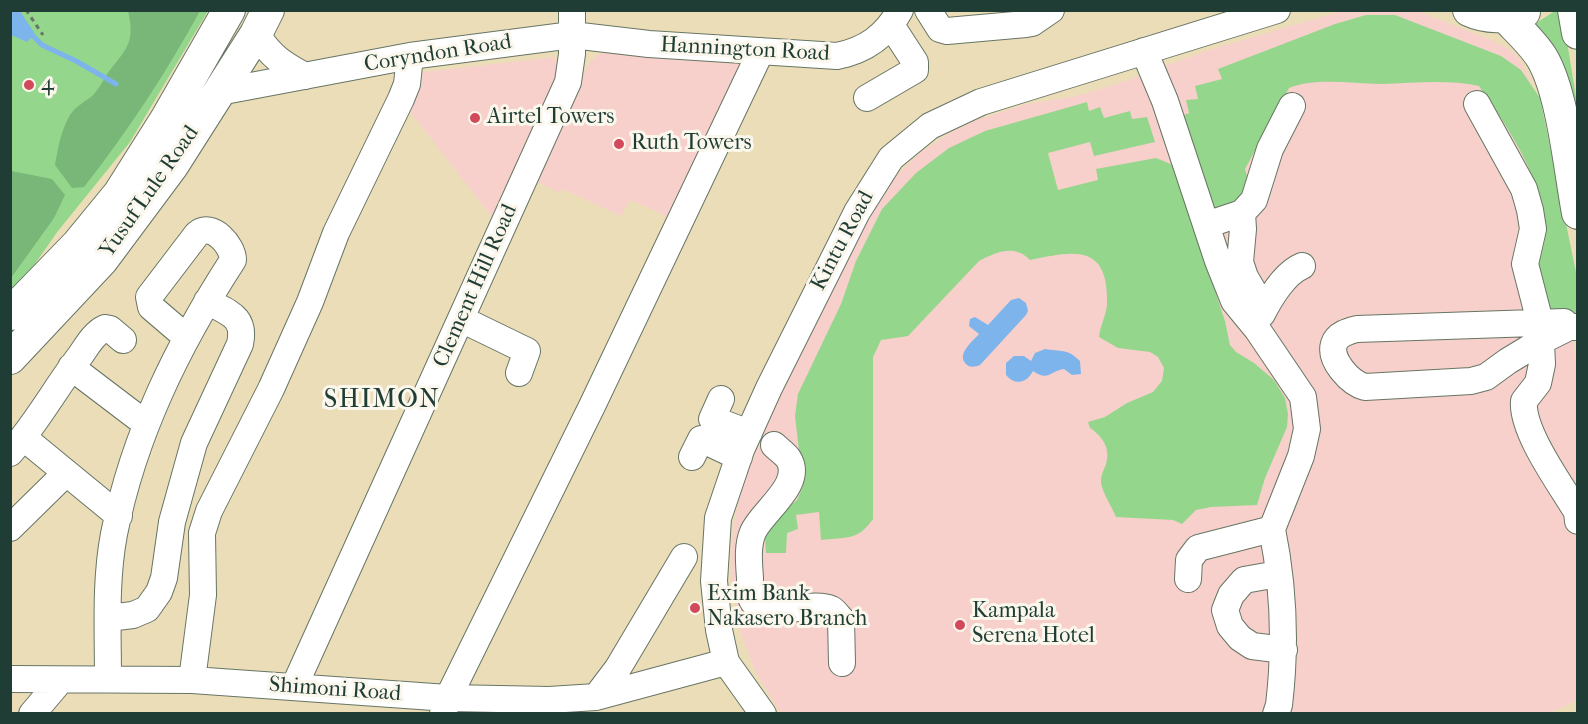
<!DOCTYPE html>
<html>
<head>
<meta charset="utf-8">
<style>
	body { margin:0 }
	#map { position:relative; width:1588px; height:724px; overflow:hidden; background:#ecddb9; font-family:"IM FELL French Canon",serif }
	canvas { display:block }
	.frame { position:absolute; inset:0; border:12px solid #1f3d34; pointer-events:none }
</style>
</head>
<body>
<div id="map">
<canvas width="1588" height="724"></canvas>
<div class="frame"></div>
</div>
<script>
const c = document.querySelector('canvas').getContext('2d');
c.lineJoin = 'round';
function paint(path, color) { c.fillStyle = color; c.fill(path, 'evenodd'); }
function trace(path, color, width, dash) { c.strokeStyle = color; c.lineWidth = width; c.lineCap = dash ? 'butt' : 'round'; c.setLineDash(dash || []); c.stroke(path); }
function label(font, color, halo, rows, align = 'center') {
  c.font = font + ' "IM FELL French Canon",serif'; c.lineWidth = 6; c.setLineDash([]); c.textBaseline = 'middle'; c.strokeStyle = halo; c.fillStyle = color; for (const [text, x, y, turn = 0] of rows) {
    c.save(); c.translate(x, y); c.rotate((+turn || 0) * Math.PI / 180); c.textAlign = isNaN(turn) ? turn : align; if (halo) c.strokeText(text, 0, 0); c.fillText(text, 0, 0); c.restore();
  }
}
paint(new Path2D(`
	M 1342,11 L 1417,11 L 1489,39 L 1507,48 L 1518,57 L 1529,76 L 1535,96 L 1559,236 L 1577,374 L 1578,699 L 1560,709 L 1544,714 L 781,714 L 755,671 L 739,627 L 731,578 L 733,530 L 743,479 L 782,392 L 859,234 L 875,203 L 898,174 L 921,152 L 950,133 L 979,119 L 1027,104 L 1077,96 L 1120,83 L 1209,50 Z
	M 601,53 L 667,53 L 746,65 L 671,218 L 630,200 L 621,216 L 563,189 L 560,193 L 534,180 L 589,63 Z
	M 555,57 L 558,67 L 554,84 L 492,217 L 404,104 L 416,73 Z`), '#f7d0cb');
paint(new Path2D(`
	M 11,11 L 208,11 L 130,142 L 58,231 L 11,298 Z
	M 1555,11 L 1562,11 L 1577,103 L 1577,149 L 1533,25 Z
	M 1366,15 L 1395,15 L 1501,56 L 1521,70 L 1540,98 L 1577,277 L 1577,316 L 1550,317 L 1532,282 C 1537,266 1545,249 1545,233 C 1547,185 1506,124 1479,86 C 1447,79 1414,83 1381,84 C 1351,84 1317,77 1289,88 L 1245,169 C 1255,199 1236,207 1212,217 L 1179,117 L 1189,113 L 1186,100 L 1198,99 L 1195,86 L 1222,79 L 1218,69 L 1335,24 Z
	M 1087,102 L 1089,111 L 1100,107 L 1104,118 L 1130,111 L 1132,119 L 1147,117 L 1155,142 L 1094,156 L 1090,142 L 1048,153 L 1058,190 L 1098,180 L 1096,169 L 1156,158 L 1173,165 L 1225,321 L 1230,345 L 1236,352 L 1254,363 L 1274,380 L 1285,398 L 1288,414 L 1287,427 L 1265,478 L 1257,505 L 1211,507 L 1196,510 L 1182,524 L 1173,520 L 1116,517 C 1112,507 1105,497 1102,487 C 1099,478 1103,472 1106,464 C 1111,448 1102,436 1090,428 L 1088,422 L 1105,417 L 1127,403 L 1153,392 L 1162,381 L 1164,368 L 1158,357 L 1150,352 L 1118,348 L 1099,337 C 1100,326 1106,316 1107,305 C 1109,244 1076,250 1030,260 C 1014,244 997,252 979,261 L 908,336 L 881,340 L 873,357 L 873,519 C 858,541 846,537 821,540 L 819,512 L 796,515 L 798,529 L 787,533 L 786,553 L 766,553 L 765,536 L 783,512 L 797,500 L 803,486 L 795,416 L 798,394 L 841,304 L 856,261 L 882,209 L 916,173 L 949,148 L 985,131 Z`), '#95d68d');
paint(new Path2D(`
	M 128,11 L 200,11 C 166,73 128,131 84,187 L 72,188 L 55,165 C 58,148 61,130 70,115 C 77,105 82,104 91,97 C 99,90 104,78 110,70 C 128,48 135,40 128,11 Z
	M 11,171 L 52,179 L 65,195 L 54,218 L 11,278 Z`), '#78b778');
paint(new Path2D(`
	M 10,11 L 20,11 L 35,34 L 27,42 L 11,35 Z
	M 1019,298 L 1026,303 L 1028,311 L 1026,315 L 980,365 C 975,367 970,368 966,364 C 956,354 973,341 979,334 L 969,326 L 970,319 L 975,317 L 988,325 L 1011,300 Z
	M 1045,349 C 1061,352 1067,348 1080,361 L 1081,374 L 1072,375 L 1064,369 C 1049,371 1049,382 1033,371 C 1027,383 1015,386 1006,375 L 1006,363 L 1014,356 L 1024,356 L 1031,361 L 1035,353 Z`), '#7db4ec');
trace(new Path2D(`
	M 33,36 L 42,45 L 76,61 L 116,84`), '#7db4ec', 5);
const minor = new Path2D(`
	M 928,10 L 940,29 L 947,31 L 1026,24 L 1032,23 L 1051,10
	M 256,34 C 272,57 281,63 305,76
	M 1144,51 L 1165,101 L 1218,261 L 1234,301 L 1257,329 L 1303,397 L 1307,429 L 1301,456 L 1272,529
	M 219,92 L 410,56 L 572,35 L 649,44 L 837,56 C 866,50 886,36 900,10
	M 867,98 L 915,70 L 915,62 L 891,25
	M 1477,104 L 1524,189 L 1530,210 L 1533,229 L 1525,264 L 1540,322 L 1542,364 L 1538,383 L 1524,401 C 1521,431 1561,485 1577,512 L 1578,521
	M 1242,213 L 1243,229 L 1240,262 L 1245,277 L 1255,294 L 1268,300
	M 1206,225 L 1242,213 L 1254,200 L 1270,149 L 1292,106
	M 1262,314 C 1270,298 1285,273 1302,266
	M 461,319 L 527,351 L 519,373
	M 1569,327 L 1564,322 L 1357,329 C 1349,331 1337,334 1334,344 C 1329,360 1350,383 1365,387 L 1471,381 L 1486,377 L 1508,361 L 1541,341 L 1569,327 L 1578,327
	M 71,367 L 146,424
	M 721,399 L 712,419 L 749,433
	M 24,438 L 119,516
	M 774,445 C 778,449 784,453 788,458 C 805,484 762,511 753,532 C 747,546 749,563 750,578 C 750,587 748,597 755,604 C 770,619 811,600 831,609 C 835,611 838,616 841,619 L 842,663
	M 10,453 C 37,423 56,387 80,356 C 87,346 94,333 105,328 L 110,329 L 123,340
	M 692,457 L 701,439 L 739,457
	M 10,528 L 66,473
	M 1278,574 L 1244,580 L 1231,595 L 1225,610 L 1230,626 L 1240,638 L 1252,646 L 1284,650
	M 1188,579 L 1189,560 L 1198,548 L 1272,529 C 1284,588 1286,646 1279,705 L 1276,714
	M 108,618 L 133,615 L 147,609 L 159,592 L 164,578 L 172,522 L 194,443 L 240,344 C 246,316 228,313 207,301
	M 10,679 L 192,680 L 448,698 L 549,700 L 596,697 L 726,662
	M 108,679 C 108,631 105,581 114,534 C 134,434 178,345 233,260 C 233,246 212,221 197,234 L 149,297 L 151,307 L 186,337
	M 192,680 L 203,595 L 202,533 L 209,511 L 271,389 L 310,302 L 336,233 L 401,99 L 407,84 L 410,56
	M 294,687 L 568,82 L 572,54 L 572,10
	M 596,697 L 618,668 L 684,557
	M 32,714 L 60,681
	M 443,714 L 448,698 L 592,406 L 761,51
	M 763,714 L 726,662 L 719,630 L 714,581 L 718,518 L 741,450 L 769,388 L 857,212 L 891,158 L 930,126 L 981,102 L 1277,10`);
const major = new Path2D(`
	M 1469,10 C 1486,18 1507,18 1524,12
	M 1574,10 L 1578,33
	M 1505,16 C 1517,29 1533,43 1542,58 C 1563,93 1570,171 1578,213
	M 10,314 L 78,244 L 119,194 L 167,118 L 229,10
	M 10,358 L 102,260 L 172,166 L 256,34 L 268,10`);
trace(minor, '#677563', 28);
trace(major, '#677563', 34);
trace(new Path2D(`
	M 26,10 L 43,35`), '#677563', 3, [4.5, 4.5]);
trace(minor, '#fff', 26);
trace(major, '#fff', 32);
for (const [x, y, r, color] of [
	[29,85,6,"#d1495b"],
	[475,118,6,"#d1495b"],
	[619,144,6,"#d1495b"],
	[695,608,6,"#d1495b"],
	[960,625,6,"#d1495b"]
]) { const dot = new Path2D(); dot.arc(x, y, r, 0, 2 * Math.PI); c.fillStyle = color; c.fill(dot); trace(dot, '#fbf7ec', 2); }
label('22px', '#1f3d34', '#fbf7ec', [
	["Hannington Road",745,50,3],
	["Coryndon Road",438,54,-9],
	["Yusuf Lule Road",150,192,-55],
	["Kintu Road",843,241,-62],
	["Clement Hill Road",476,286,-66],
	["Shimoni Road",335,690,4]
]);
label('22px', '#1f3d34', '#fbf7ec', [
	["4",41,85],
	["Airtel Towers",487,118],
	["Ruth Towers",631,144],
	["Exim Bank",707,595],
	["Nakasero Branch",707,620],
	["Kampala",972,612],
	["Serena Hotel",972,637]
], 'left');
c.letterSpacing = '1.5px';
label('26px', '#1f3d34', '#fbf7ec', [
	["SHIMON",382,401]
]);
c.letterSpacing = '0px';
</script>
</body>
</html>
